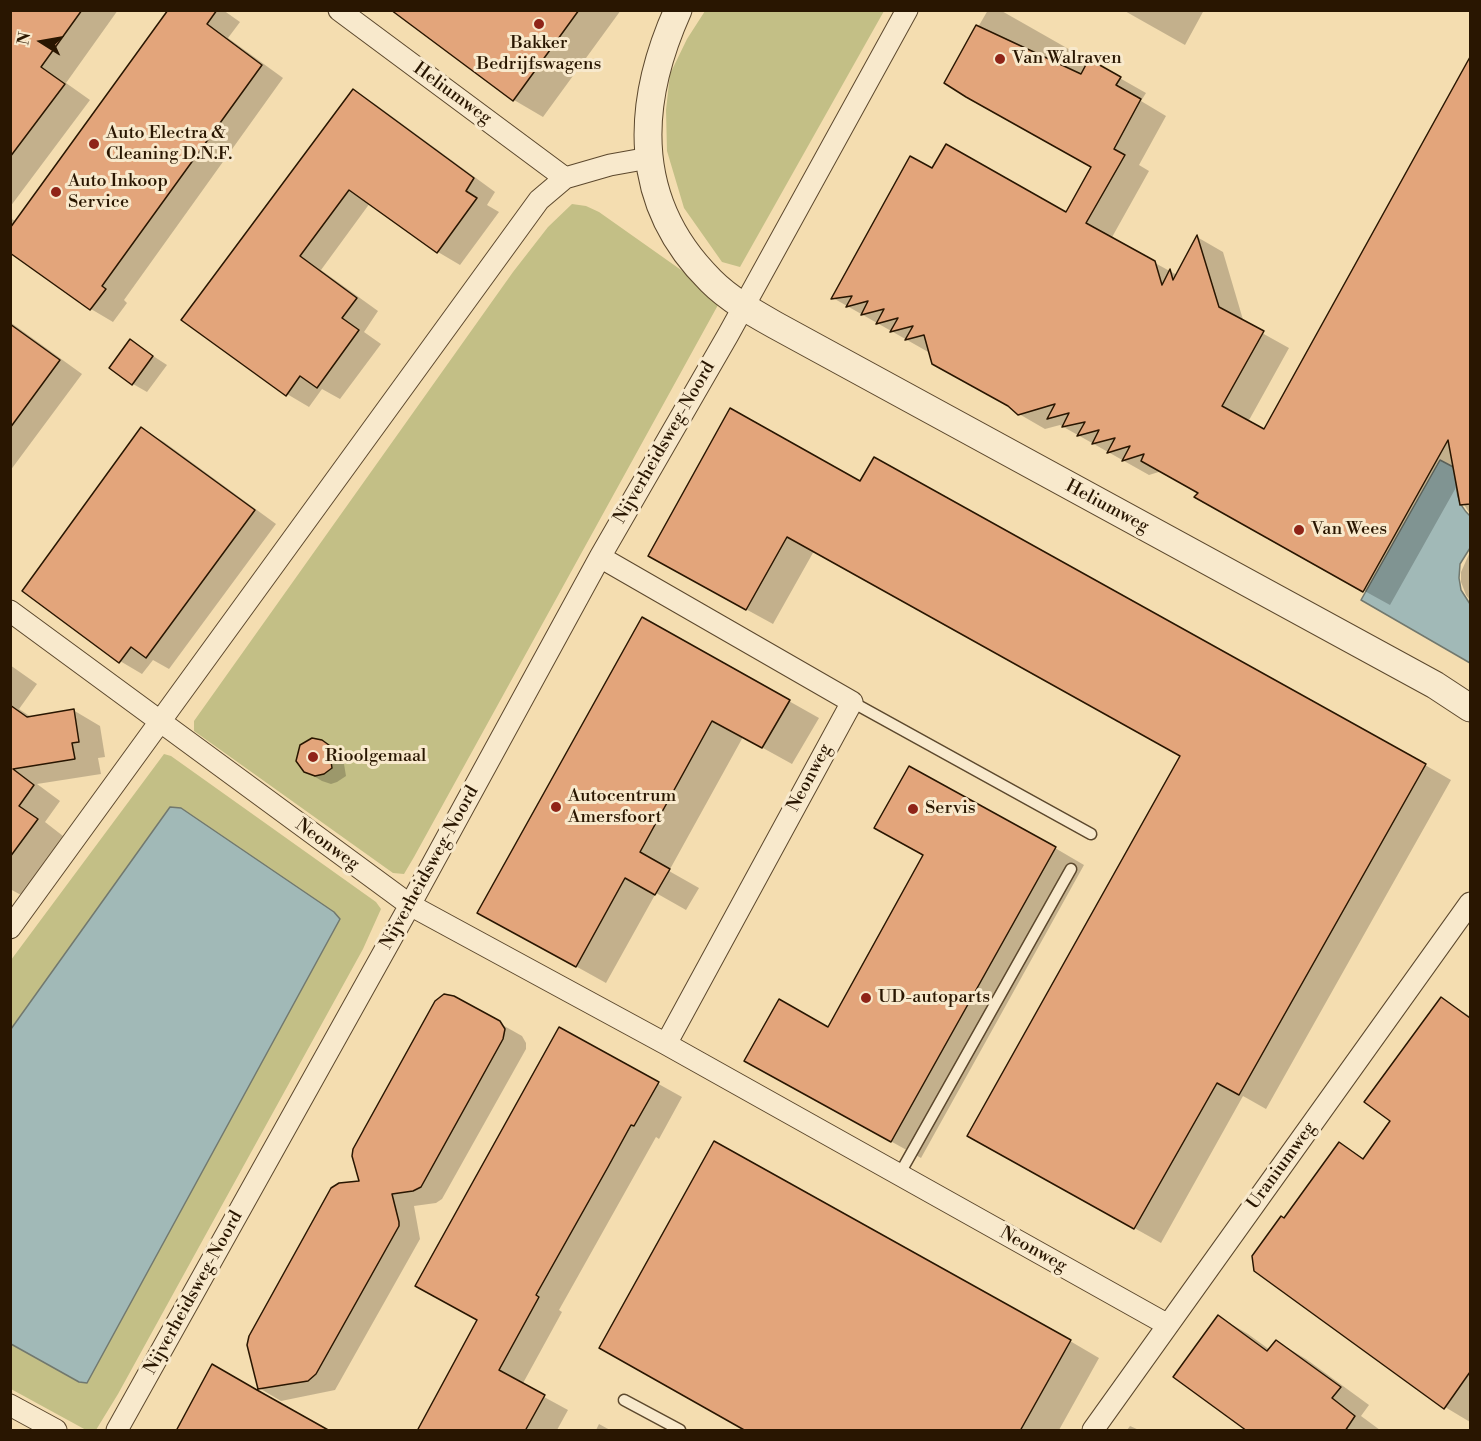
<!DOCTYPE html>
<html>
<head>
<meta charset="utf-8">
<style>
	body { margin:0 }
	#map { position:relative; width:1481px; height:1441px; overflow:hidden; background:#f4ddb0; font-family:"Libre Bodoni",serif }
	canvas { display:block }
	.frame { position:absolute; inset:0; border:12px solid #291601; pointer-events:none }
	.north { position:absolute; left:12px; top:12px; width:60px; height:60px; -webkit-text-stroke:4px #f8e9cc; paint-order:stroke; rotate:281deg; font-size:16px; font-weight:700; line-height:24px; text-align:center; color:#291601 }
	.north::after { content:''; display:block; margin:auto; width:21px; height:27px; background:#291601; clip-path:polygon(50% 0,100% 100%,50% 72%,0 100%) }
</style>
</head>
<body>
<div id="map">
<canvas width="1481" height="1441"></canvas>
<div class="frame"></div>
<div class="north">N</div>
</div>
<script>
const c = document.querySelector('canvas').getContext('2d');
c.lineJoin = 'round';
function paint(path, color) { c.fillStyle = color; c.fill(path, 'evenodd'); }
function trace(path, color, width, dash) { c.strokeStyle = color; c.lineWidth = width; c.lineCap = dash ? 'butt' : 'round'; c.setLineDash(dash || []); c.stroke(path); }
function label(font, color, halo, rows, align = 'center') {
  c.font = font + ' "Libre Bodoni",serif'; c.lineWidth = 6; c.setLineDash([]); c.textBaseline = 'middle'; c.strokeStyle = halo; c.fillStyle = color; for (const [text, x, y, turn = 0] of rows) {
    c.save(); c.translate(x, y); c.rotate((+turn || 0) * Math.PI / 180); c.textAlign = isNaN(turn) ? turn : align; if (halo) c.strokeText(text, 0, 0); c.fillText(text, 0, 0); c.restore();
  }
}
paint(new Path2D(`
	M 705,11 L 884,11 L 740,267 L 722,262 L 684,208 L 667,151 L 666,110 L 670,74 L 687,39 Z
	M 572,204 L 586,206 L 599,212 L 708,289 L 716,296 L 718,305 L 414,857 L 404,874 L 393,873 L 194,731 L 194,721 L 513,272 L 548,227 Z
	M 164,754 L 171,756 L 376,902 L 381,909 L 363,949 L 118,1394 L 96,1430 L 86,1430 L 11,1389 L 11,1344 L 79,1382 L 87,1383 L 340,919 L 170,807 L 11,1029 L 11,960 Z`), '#c3bf86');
const water = new Path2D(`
	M 1440,460 L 1459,470 C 1454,488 1456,503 1470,516 L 1470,548 L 1460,564 L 1459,578 L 1461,590 L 1470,604 L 1470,663 L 1361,600 Z
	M 170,807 L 181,808 L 334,912 L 340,919 L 87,1383 L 79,1382 L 11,1344 L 11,1029 Z`);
paint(water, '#a1b9b7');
trace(water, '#71786e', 1.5);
paint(new Path2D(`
	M 10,10 L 118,10 L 66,83 L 90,100 L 10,207 Z
	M 169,10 L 223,10 L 240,22 L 228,38 L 283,78 L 124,300 L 127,303 L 113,322 L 91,309 L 10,251 L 10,218 L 17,222 Z
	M 393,10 L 621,10 L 543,117 L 514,100 Z
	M 988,10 L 1000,10 L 1146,93 L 1141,101 L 1166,116 L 1139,165 L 1149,171 L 1111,239 L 1177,275 L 1197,237 L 1223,252 L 1244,323 L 1289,348 L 1248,422 L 1265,431 L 1459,81 L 1470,88 L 1470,514 L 1461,500 L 1458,484 L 1390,605 L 1221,512 L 1200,492 L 1162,471 L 1149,475 L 1060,425 L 1045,429 L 1019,414 L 1011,406 L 930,353 L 833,298 L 933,170 L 1066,214 L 1093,166 L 946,82 Z
	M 1123,10 L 1204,10 L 1185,45 Z
	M 353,91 L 375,104 L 495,192 L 487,205 L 499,212 L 460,265 L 438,252 L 370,203 L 321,270 L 378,311 L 364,332 L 381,344 L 340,399 L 322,389 L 309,407 L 287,394 L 184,320 Z
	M 10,322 L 82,374 L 10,471 Z
	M 130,341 L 167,365 L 147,392 L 133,384 Z
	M 142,429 L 164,442 L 276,524 L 169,669 L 153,660 L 142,674 L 120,661 Z
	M 861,483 L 1425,765 L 1451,780 L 1266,1109 L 1243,1096 L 1161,1243 L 995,1150 L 1182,755 L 814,551 L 773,624 L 676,571 Z
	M 1470,552 L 1470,600 L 1466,595 L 1461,582 L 1461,572 Z
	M 643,619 L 819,718 L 792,764 L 743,737 L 669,871 L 699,888 L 686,910 L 656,893 L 606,983 L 509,929 Z
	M 10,665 L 37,684 L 19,709 L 31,717 L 73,710 L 100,726 L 105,757 L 98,758 L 101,774 L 37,784 L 60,801 L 45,822 L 63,836 L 21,895 L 10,889 Z
	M 322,741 L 347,758 L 344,764 L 346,776 L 337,782 L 331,784 L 322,781 L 307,772 Z
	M 1055,848 L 1084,865 L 921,1158 L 775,1077 L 829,1029 L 924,855 Z
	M 451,996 L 522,1036 L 526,1043 L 526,1049 L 442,1199 L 436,1203 L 414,1206 L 420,1239 L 335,1390 L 281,1401 L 259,1388 Z
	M 1441,999 L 1470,1016 L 1470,1422 L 1445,1407 L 1256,1270 L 1284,1220 L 1339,1144 L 1365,1159 L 1392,1121 Z
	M 559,1029 L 682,1097 L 659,1139 L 656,1137 L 559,1310 L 562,1312 L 522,1385 L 568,1410 L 557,1430 L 418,1430 L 479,1320 Z
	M 1219,1317 L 1248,1334 L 1270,1350 L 1276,1341 L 1306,1359 L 1369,1405 L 1361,1416 L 1380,1430 L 1249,1430 Z
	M 1070,1341 L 1099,1358 L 1059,1430 L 748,1430 Z
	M 599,1424 L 610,1430 L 596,1430 Z
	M 1130,1426 L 1139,1430 L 1127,1430 Z`), '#0003');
const building = new Path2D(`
	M 10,10 L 82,10 L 41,67 L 65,84 L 10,157 Z
	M 168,10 L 217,10 L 207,24 L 262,65 L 102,286 L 106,289 L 90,310 L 10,253 L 10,228 Z
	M 391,10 L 579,10 L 513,101 Z
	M 976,25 L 1081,74 L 1089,59 L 1121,77 L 1116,85 L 1141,99 L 1114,149 L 1125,155 L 1086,223 L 1155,261 L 1162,285 L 1170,269 L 1173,280 L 1197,235 L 1219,307 L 1264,331 L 1222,406 L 1264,429 L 1470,57 L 1470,504 L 1460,505 L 1448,440 L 1363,592 L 1194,497 L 1198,493 L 1141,461 L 1144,454 L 1122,461 L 1130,446 L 1107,453 L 1115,438 L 1092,444 L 1099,430 L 1077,436 L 1085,422 L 1062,427 L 1069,413 L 1047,419 L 1055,404 L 1018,415 L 1008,406 L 932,364 L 924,335 L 905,340 L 913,326 L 890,332 L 898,318 L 876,324 L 884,309 L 861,315 L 868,301 L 846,307 L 852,296 L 831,299 L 910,156 L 932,168 L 946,144 L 1066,212 L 1091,167 L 966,97 L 944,83 Z
	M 353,89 L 474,178 L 466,191 L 477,198 L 437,253 L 349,190 L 300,256 L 357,298 L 342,318 L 359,330 L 317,388 L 300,376 L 286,396 L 181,320 Z
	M 10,324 L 60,360 L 10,428 Z
	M 130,339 L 153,356 L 132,385 L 109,368 Z
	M 730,408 L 860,481 L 874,457 L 1426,764 L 1239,1095 L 1217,1083 L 1134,1229 L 967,1136 L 1180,756 L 787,537 L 746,610 L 648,556 Z
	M 141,427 L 255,510 L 146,658 L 131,647 L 119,663 L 22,591 Z
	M 642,617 L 790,700 L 762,748 L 712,721 L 640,852 L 670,869 L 655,895 L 625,878 L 576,967 L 477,913 Z
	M 10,705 L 27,717 L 74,709 L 79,742 L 72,743 L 75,759 L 13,769 L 34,785 L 19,806 L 38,819 L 10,857 Z
	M 312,738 L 322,740 L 333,748 L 330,755 L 332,768 L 324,774 L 315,776 L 304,772 L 296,761 L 300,745 Z
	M 909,766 L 1056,847 L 891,1142 L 744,1061 L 779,999 L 828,1027 L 923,855 L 874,828 Z
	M 444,994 L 454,996 L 500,1021 L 505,1029 L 503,1039 L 421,1187 L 413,1191 L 392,1194 L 399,1222 L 399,1226 L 316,1374 L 308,1381 L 258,1389 L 247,1345 L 249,1336 L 331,1188 L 339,1183 L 359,1181 L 352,1156 L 353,1149 L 435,1001 Z
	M 1441,997 L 1470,1018 L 1470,1372 L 1444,1409 L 1254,1271 L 1252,1256 L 1281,1216 L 1284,1218 L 1339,1142 L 1363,1159 L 1390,1121 L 1364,1102 Z
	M 559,1027 L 659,1082 L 634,1126 L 631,1125 L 608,1167 L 536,1295 L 539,1297 L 499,1370 L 545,1395 L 525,1431 L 417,1431 L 477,1320 L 415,1286 Z
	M 714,1141 L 1071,1340 L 1020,1431 L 746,1431 L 599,1348 Z
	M 1218,1315 L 1267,1351 L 1276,1340 L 1341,1387 L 1332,1398 L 1355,1416 L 1345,1431 L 1247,1431 L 1173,1377 Z
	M 212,1364 L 257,1390 L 330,1431 L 176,1431 Z`);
paint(building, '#e3a57b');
trace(building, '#291601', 1.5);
const service = new Path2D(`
	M 852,702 L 1091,834
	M 899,1175 L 1071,869
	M 624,1400 L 680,1430`);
const minor = new Path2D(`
	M 339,10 L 565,178
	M 600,557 L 852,702 L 666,1044
	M 10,611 L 410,905 L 666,1044 L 1168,1325
	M 10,928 L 539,200 L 565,178 L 610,165 L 649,158
	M 10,1405 L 56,1430
	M 117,1430 L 410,905 L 600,557 L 728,335 L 907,10
	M 1093,1430 L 1470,903`);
const tertiary = new Path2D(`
	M 678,10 C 635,106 632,203 711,281 C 729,299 752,312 775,325 L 1435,685 L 1470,708`);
trace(service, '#5c482d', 13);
trace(minor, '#5c482d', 23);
trace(tertiary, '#5c482d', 29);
trace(service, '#f8e9cc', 10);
trace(minor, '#f8e9cc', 21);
trace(tertiary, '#f8e9cc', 27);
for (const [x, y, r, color] of [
	[539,24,6,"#8f2418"],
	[1000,59,6,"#8f2418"],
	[94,144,6,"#8f2418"],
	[56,192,6,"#8f2418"],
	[1299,530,6,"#8f2418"],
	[313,757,6,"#8f2418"],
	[556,807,6,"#8f2418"],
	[913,809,6,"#8f2418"],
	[866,998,6,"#8f2418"]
]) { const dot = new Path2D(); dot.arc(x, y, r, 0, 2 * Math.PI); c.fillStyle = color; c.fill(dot); trace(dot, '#f8e9cc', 2); }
label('18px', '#291601', '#f8e9cc', [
	["Bakker",539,44,"center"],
	["Bedrijfswagens",539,65,"center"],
	["Van Walraven",1012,59],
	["Auto Electra &",106,134],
	["Cleaning D.N.F.",106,155],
	["Auto Inkoop",68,182],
	["Service",68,203],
	["Van Wees",1311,530],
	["Rioolgemaal",325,757],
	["Autocentrum",568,797],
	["Amersfoort",568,818],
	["Servis",925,809],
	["UD-autoparts",878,998]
], 'left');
label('18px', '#291601', '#f8e9cc', [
	["Heliumweg",452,94,36],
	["Nijverheidsweg-Noord",665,443,-60],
	["Heliumweg",1107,507,28],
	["Neonweg",810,778,-62],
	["Neonweg",327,845,36],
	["Nijverheidsweg-Noord",430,868,-61],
	["Uraniumweg",1282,1166,-54],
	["Neonweg",1033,1250,29],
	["Nijverheidsweg-Noord",194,1293,-61]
]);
</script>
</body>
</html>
